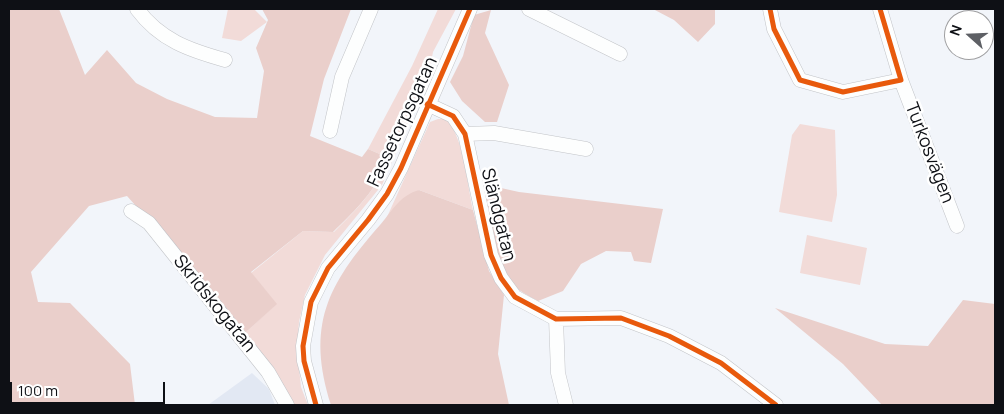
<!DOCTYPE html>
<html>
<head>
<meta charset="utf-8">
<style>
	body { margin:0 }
	#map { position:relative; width:1004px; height:414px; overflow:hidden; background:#f2f5fa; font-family:Manrope,sans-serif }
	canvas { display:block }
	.frame { position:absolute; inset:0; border:10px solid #0e1015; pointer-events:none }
	.north { position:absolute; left:944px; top:10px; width:50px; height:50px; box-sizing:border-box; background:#fff; border:1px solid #9f9fa1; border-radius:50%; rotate:290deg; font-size:14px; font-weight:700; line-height:20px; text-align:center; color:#0e1015 }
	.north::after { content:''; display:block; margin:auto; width:18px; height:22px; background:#5e6065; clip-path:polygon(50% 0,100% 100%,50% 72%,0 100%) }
	.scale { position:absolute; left:10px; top:382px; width:155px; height:22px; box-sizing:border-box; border:2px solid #0e1015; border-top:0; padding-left:6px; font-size:15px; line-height:18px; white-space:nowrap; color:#0e1015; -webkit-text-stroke:4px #fff; paint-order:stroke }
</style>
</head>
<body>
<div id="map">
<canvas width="1004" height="414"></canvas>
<div class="frame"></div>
<div class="north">N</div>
<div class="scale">100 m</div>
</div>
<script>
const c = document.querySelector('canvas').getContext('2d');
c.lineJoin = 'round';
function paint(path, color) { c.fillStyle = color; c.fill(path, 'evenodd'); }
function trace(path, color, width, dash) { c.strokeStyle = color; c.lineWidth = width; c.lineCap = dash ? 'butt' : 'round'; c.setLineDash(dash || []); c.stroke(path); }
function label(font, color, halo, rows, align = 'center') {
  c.font = font + ' Manrope,sans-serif'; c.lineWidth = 5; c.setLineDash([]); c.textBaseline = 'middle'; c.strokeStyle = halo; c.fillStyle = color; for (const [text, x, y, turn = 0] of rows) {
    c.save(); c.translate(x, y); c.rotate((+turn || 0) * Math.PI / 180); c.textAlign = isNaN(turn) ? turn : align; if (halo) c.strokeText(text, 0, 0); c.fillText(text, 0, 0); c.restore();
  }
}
paint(new Path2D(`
	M 252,373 L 269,389 L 275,405 L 208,405 Z`), '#e2e8f3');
paint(new Path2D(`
	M 228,9 L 254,9 L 267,22 L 241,41 L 222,38 Z
	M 438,9 L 456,9 L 433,52 L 428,77 L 382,185 L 325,255 L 305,295 L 299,322 L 297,349 L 301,387 L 308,405 L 290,405 L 245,333 L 276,304 L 251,273 L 303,231 L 334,232 C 358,208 376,190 389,158 L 368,149 L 412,66 Z
	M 438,119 L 446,119 C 464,137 467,184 473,210 L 419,190 L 387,217 L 430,122 Z
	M 800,124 L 835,130 L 837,195 L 832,222 L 779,212 L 792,135 Z
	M 807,235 L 867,248 L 860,285 L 800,273 Z`), '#f2dbd8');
paint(new Path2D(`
	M 10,9 L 59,9 L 85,75 L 107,50 L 136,83 L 167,99 L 215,117 L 257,118 L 264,71 L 256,48 L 268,20 L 262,9 L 351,9 L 324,79 L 310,136 L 362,157 L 368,149 L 389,158 C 376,190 358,208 333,232 L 303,231 L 251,272 L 277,304 L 245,333 L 180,255 L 127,196 L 89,206 L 31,272 L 38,302 L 70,303 L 130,364 L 135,405 L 9,405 Z
	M 653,9 L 715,9 L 715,24 L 698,42 L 674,20 Z
	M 491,10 L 485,33 L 509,85 L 497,122 L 485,122 L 462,101 L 450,82 L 463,56 L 474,15 Z
	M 483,184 L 519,192 L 663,209 L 651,263 L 634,261 L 631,252 L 606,251 L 581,264 L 563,291 L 538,301 C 528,296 517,290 510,281 C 496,263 488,208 483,184 Z
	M 419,190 L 473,210 L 489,271 L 504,295 L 498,354 L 509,405 L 331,405 C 306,326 327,285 380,225 C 393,210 399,196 419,190 Z
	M 963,300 L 995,304 L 995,405 L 882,405 L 843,364 L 775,308 L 885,344 L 928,346 Z`), '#eacfcb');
const minor = new Path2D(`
	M 137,9 C 160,40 189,50 225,60
	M 529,9 L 620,54
	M 770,9 L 774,29 L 800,80 L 843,92 L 901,80 L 880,9
	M 901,80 L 957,226
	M 427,104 L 453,116 L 465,134 L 491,255 L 501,278 L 515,297 L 556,319 L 621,318 L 669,336 L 721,363 L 776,405
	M 330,131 L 342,77 L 371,9
	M 465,134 L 494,133 L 586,149
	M 131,211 L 149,223 L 268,372 L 287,405
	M 556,319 L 558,373 L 566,405
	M 316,405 L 304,361 L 303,346 L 311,302 L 328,268 L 368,220 L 387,194 L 401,168 L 470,9`);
trace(minor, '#c2c4c8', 15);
trace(minor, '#fdfefe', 14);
trace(new Path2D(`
	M 770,9 L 774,29 L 800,80 L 843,92 L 901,80 L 880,9
	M 427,104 L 453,116 L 465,134 L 491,255 L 501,278 L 515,297 L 556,319 L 621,318 L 669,336 L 721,363 L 776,405
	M 316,405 L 304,361 L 303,346 L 311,302 L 328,268 L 368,220 L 387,194 L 401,168 L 470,9`), '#e8590c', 5);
label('18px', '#0e1015', '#fff', [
	["Fassetorpsgatan",403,122,-65],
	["Turkosvägen",929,153,69],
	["Sländgatan",498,215,76],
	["Skridskogatan",214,304,51]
]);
</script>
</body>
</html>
